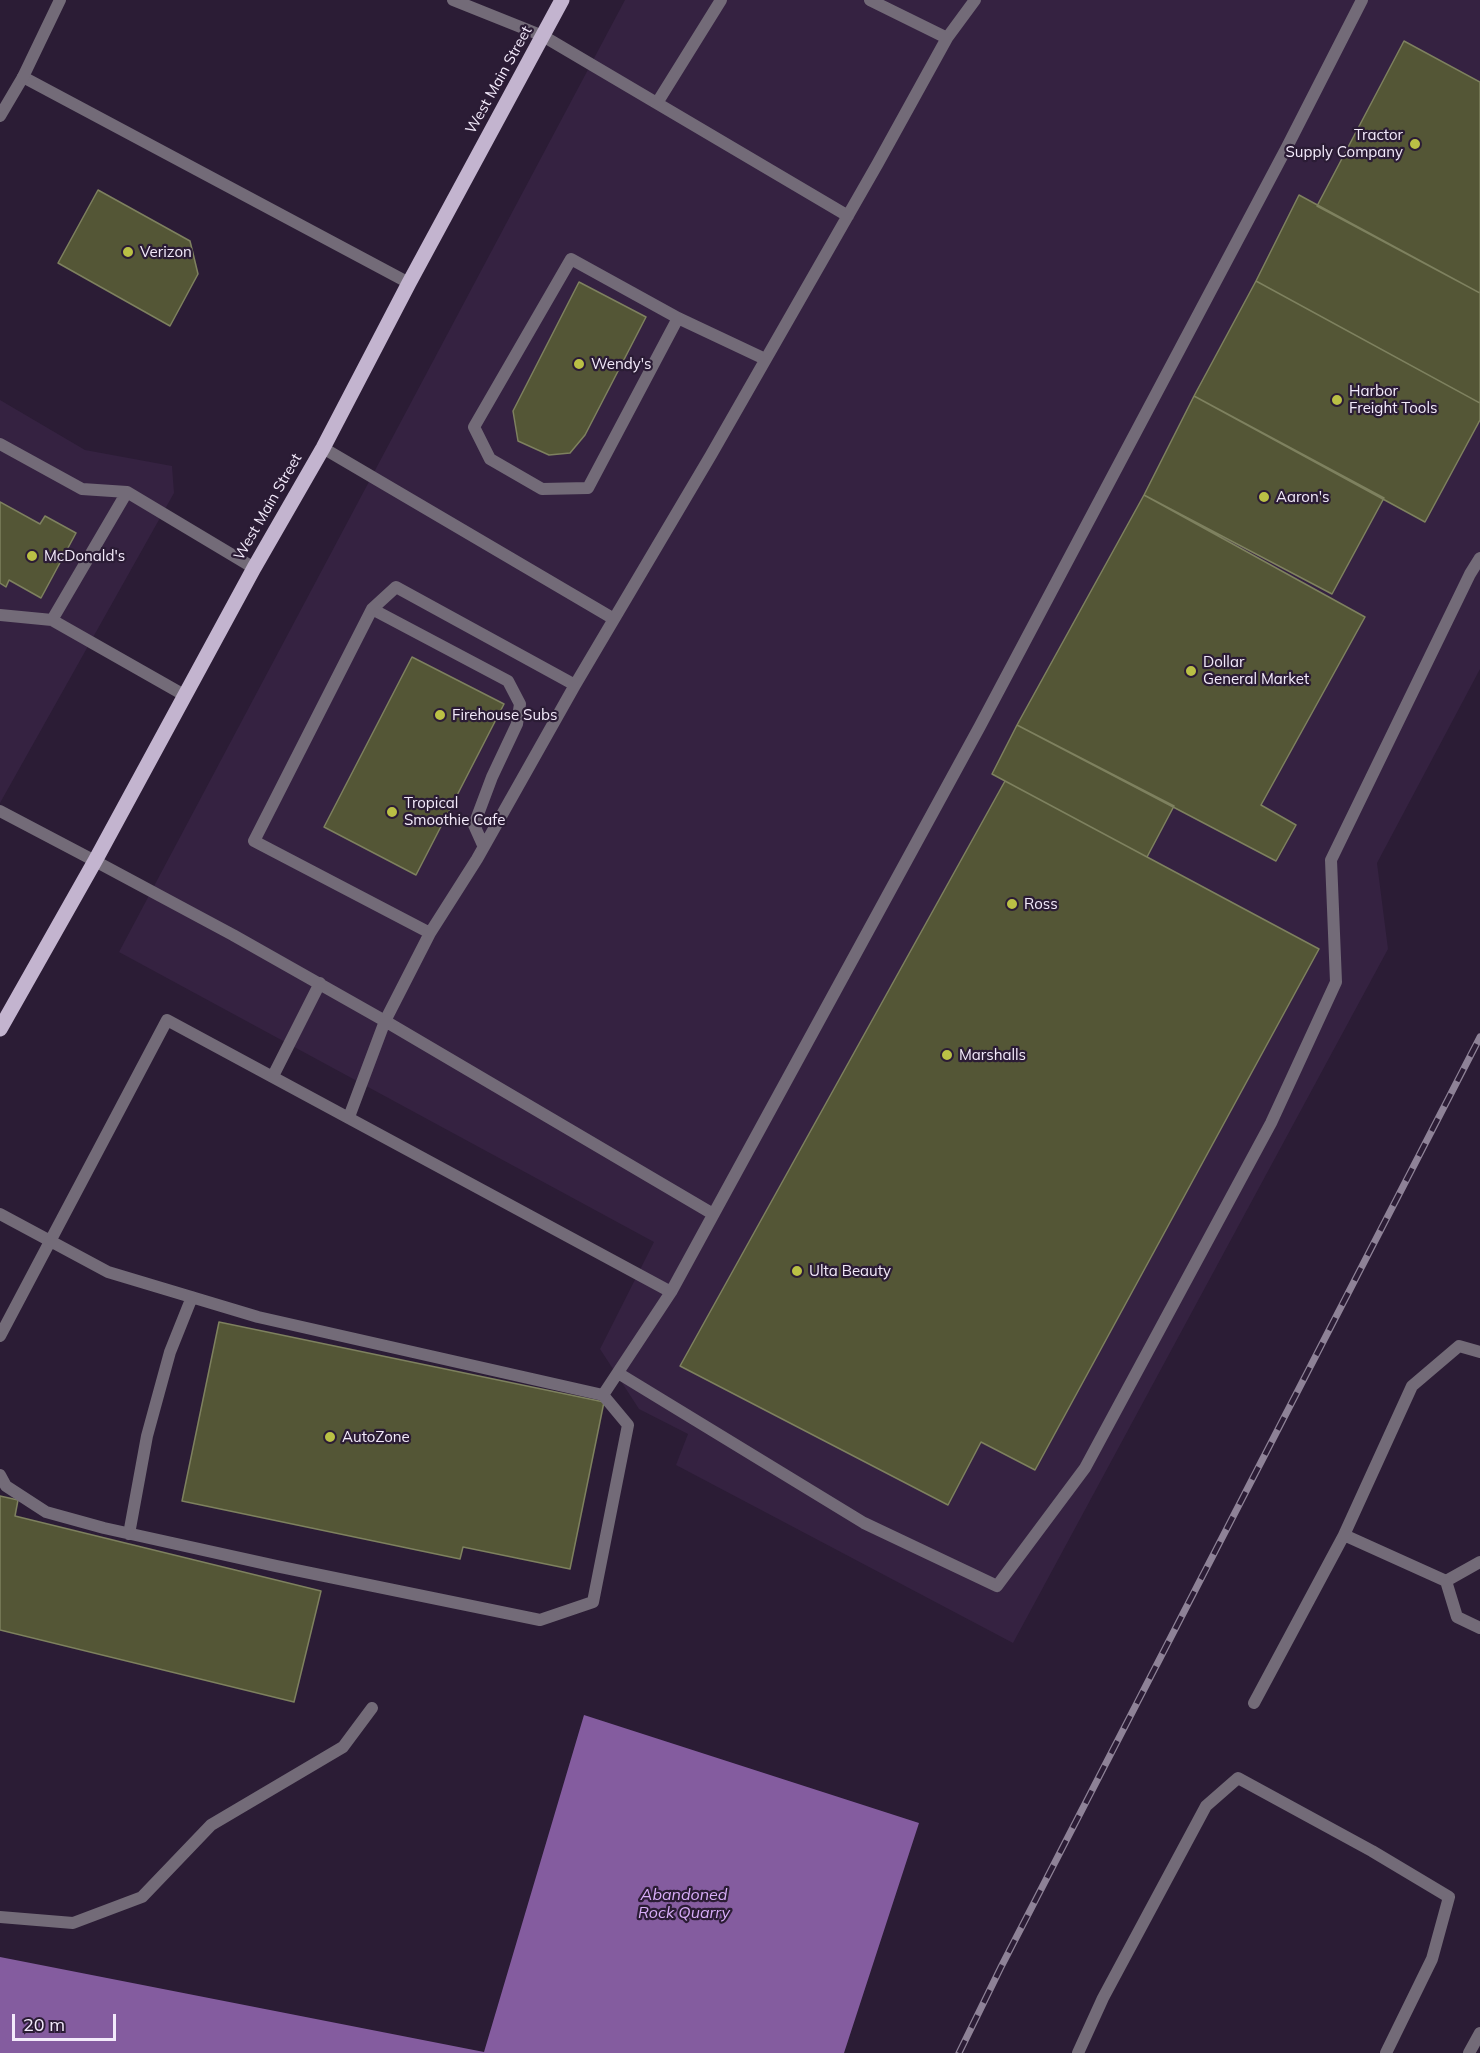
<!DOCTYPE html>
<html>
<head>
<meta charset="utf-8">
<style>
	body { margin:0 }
	#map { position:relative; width:1480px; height:2053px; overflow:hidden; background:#2b1c35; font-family:Mulish,sans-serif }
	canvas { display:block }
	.scale { position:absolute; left:12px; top:2014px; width:104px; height:27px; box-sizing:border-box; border:3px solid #f3eafb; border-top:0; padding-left:8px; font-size:18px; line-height:21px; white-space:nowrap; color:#f3eafb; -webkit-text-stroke:4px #2b1c35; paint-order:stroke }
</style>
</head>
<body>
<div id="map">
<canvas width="1480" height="2053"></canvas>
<div class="scale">20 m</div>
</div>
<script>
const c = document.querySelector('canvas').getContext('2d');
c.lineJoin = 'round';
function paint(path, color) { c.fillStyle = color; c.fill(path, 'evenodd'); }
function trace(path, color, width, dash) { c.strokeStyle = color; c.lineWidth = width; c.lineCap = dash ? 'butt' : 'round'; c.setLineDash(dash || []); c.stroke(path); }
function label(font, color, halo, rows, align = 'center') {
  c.font = font + ' Mulish,sans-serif'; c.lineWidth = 4.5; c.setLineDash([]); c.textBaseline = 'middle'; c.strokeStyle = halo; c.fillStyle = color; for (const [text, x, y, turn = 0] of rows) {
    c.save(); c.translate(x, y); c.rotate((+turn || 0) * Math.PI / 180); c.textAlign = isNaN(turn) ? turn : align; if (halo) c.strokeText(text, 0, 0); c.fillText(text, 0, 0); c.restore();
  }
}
paint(new Path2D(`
	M 625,0 L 1480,0 L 1480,669 L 1377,863 L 1388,949 L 1013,1643 L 676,1465 L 688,1434 L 639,1409 L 600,1349 L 654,1242 L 119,952 Z
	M 0,400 L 85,450 L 172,466 L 174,493 L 0,803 Z`), '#352241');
paint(new Path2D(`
	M 584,1715 L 919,1823 L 844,2053 L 0,2053 L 0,1957 L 484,2052 Z`), '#845c9f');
const building = new Path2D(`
	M 1404,41 L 1480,82 L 1480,293 L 1317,206 Z
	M 98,190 L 190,241 L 198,274 L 170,326 L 58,263 Z
	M 1299,195 L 1480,293 L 1480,403 L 1256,281 Z
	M 1256,281 L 1480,403 L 1480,420 L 1425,522 L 1194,396 Z
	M 579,282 L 646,317 L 585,435 L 570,453 L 549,455 L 518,441 L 513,411 Z
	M 1194,396 L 1384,498 L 1332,594 L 1144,495 Z
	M 1144,495 L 1365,617 L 1261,805 L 1296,825 L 1276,861 L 1017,725 Z
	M 0,502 L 40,524 L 45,516 L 76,533 L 41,598 L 9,580 L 6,587 L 0,583 Z
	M 412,657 L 504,704 L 416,875 L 324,827 Z
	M 1017,725 L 1174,806 L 1147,857 L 992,774 Z
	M 1005,781 L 1319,949 L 1035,1470 L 981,1442 L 948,1505 L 680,1366 Z
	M 219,1322 L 604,1402 L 570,1569 L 463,1547 L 460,1559 L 182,1501 Z
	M 0,1496 L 18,1500 L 15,1516 L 321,1591 L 294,1702 L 0,1630 Z`);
paint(building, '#545636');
trace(building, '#7e815f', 1.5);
trace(new Path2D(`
	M 870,0 L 947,38
	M 543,36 L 848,216
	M 23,77 L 409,283
	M 657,103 L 721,0
	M 678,318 L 588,488 L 542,489 L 490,459 L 474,427 L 571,259 L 678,318 L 765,359
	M 0,444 L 82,489 L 127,492 L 254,568
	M 323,448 L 614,619
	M 372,609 L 508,681 L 520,704 L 517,724 L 492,777 L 474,825 L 483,845
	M 0,615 L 52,620 L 184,695
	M 52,620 L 127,492
	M 95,861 L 233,935 L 385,1021 L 430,933 L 477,859 L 575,685 L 711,455 L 878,163 L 947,38 L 975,0
	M 430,933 L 254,841 L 372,609 L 396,587 L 575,685
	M 273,1076 L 320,983
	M 349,1117 L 385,1021 L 713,1214
	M 0,1214 L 108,1272 L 258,1317 L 603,1395 L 628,1425 L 593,1602 L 540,1620 L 276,1566 L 104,1528 L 46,1512 L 6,1486 L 0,1475
	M 0,1336 L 167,1020 L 671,1292 L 980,726 L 1287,147 L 1362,0
	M 618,1373 L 864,1523 L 997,1586 L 1085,1468 L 1271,1123 L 1336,982 L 1331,860 L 1470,574 L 1480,558
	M 603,1395 L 671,1292
	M 129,1534 L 147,1436 L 170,1352 L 192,1297
	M 1344,1535 L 1446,1581 L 1457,1617 L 1480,1628
	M 1446,1581 L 1480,1562
	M 1254,1703 L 1344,1535 L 1412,1386 L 1459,1346 L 1480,1352
	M 0,1917 L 73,1923 L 142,1897 L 211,1825 L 343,1747 L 372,1708
	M 1078,2053 L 1103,1998 L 1206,1806 L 1238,1778 L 1372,1851 L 1449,1897 L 1432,1959 L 1386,2053
	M 1469,2053 L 1480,2033`), '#736b78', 12);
trace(new Path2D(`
	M 453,0 L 543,36
	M 0,116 L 23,77 L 60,0
	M 0,811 L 95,861`), '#736b78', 12);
trace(new Path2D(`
	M 0,1029 L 95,861 L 254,568 L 323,448 L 409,283 L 562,0`), '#c3b4cf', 15);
const rail = new Path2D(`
	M 959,2053 L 1001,1967 L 1480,1037`);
trace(rail, '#8e8297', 7);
trace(rail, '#2b1c35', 4.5, [14]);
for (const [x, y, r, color] of [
	[1415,144,6,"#bac045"],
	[128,252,6,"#bac045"],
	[579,364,6,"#bac045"],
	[1337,400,6,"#bac045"],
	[1264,497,6,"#bac045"],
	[32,556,6,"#bac045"],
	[1191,671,6,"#bac045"],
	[440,715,6,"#bac045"],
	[392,812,6,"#bac045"],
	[1012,904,6,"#bac045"],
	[947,1055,6,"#bac045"],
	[797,1271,6,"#bac045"],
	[330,1437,6,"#bac045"]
]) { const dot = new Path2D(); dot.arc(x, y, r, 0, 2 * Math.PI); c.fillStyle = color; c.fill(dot); trace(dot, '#2b1c35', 2); }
label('15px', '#f3eafb', '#2b1c35', [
	["West Main Street",499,80,-61],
	["West Main Street",268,507,-60]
]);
label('15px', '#f3eafb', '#2b1c35', [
	["Tractor",1403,135,"right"],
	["Supply Company",1403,152,"right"],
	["Verizon",140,252],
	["Wendy's",591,364],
	["Harbor",1349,391],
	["Freight Tools",1349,408],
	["Aaron's",1276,497],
	["McDonald's",44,556],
	["Dollar",1203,662],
	["General Market",1203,679],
	["Firehouse Subs",452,715],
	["Tropical",404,803],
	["Smoothie Cafe",404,820],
	["Ross",1024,904],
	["Marshalls",959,1055],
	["Ulta Beauty",809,1271],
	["AutoZone",342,1437]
], 'left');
label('italic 16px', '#d8adf8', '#2b1c35', [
	["Abandoned",684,1895],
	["Rock Quarry",684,1913]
]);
</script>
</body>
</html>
